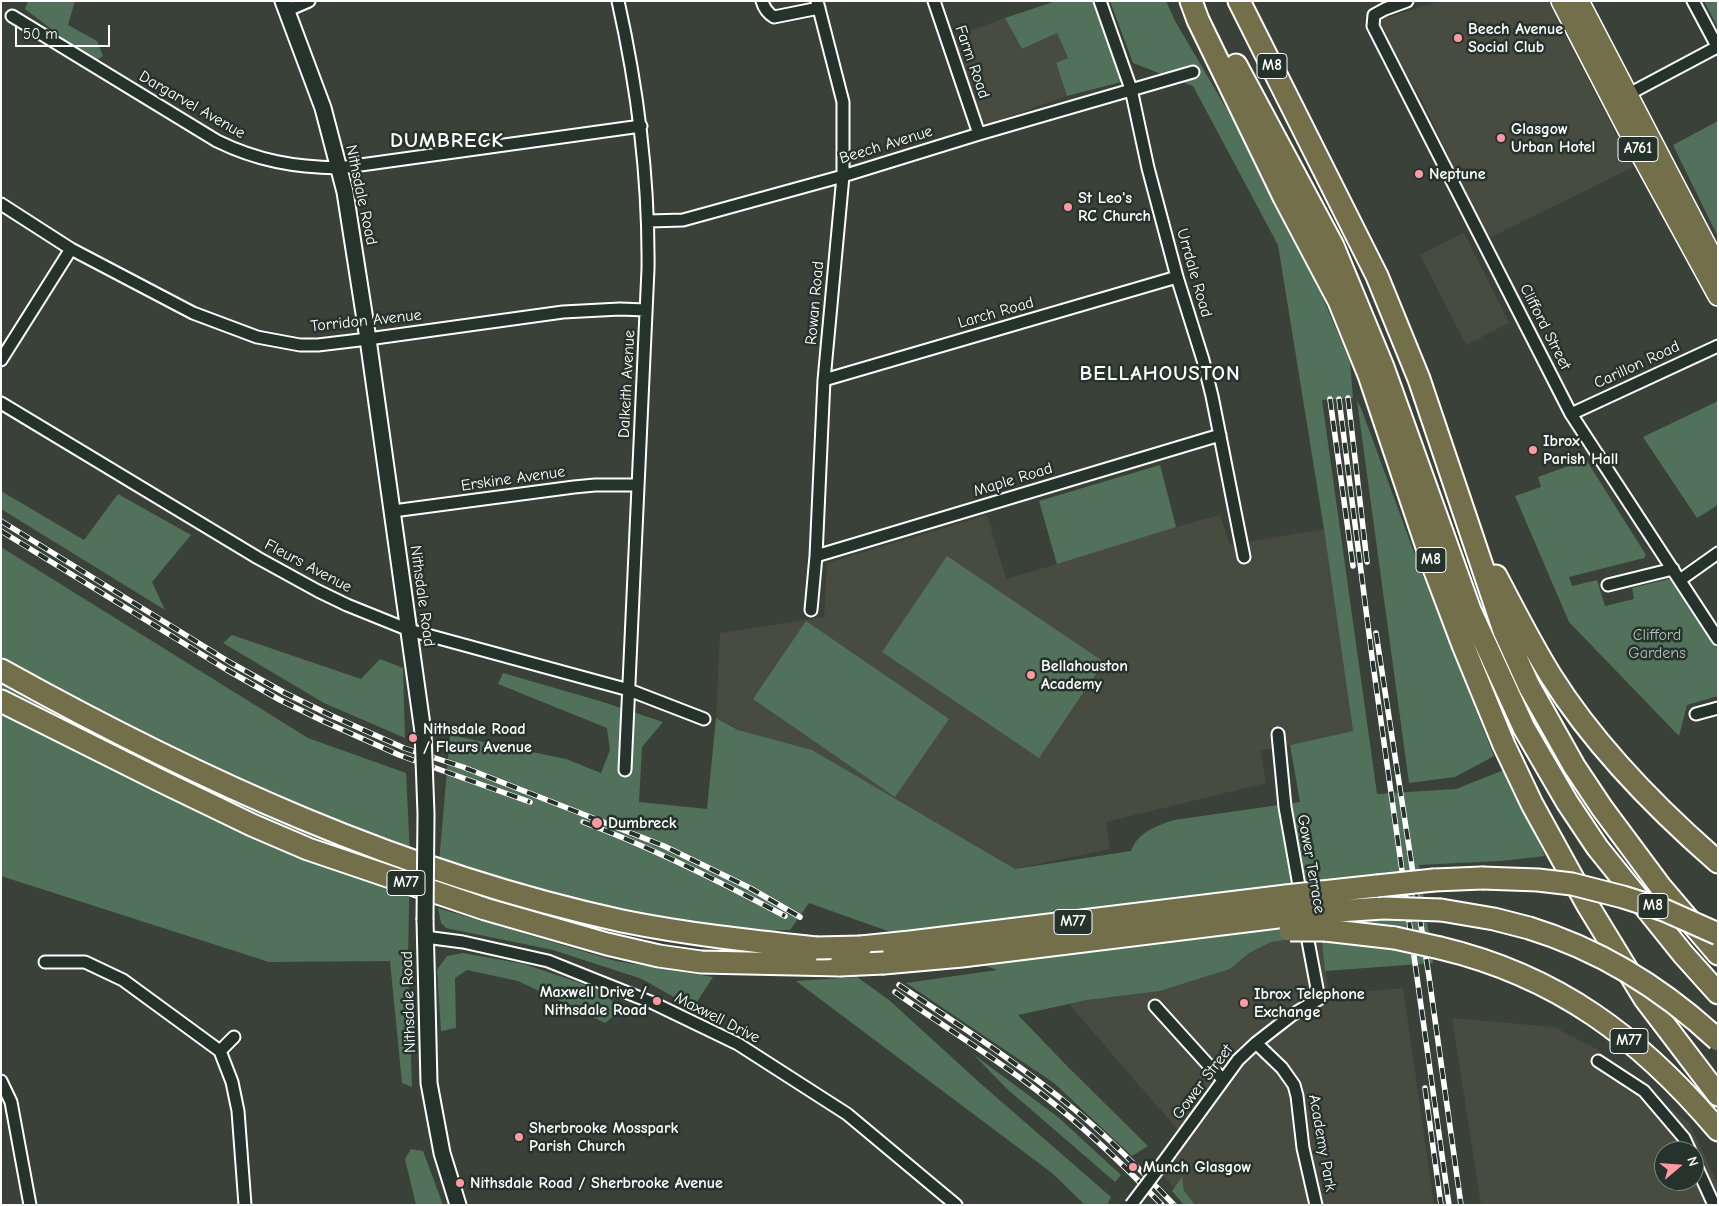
<!DOCTYPE html>
<html>
<head>
<meta charset="utf-8">
<style>
	body { margin:0 }
	#map { position:relative; width:1719px; height:1206px; overflow:hidden; background:#3a4138; font-family:"Comic Neue",sans-serif }
	canvas { display:block }
	.frame { position:absolute; inset:0; border:2px solid #fff; pointer-events:none }
	.north { position:absolute; left:1654px; top:1141px; width:50px; height:50px; box-sizing:border-box; background:#26332d; border:1px solid #7d8581; border-radius:50%; rotate:72deg; font-size:14px; font-weight:700; line-height:20px; text-align:center; color:#fff }
	.north::after { content:''; display:block; margin:auto; width:18px; height:22px; background:#ff9aa2; clip-path:polygon(50% 0,100% 100%,50% 72%,0 100%) }
	.scale { position:absolute; left:15px; top:25px; width:95px; height:22px; box-sizing:border-box; border:2px solid #fff; border-top:0; padding-left:6px; font-size:15px; line-height:18px; white-space:nowrap; color:#fff; -webkit-text-stroke:4px #26332d; paint-order:stroke }
</style>
</head>
<body>
<div id="map">
<canvas width="1719" height="1206"></canvas>
<div class="frame"></div>
<div class="north">N</div>
<div class="scale">50 m</div>
</div>
<script>
const c = document.querySelector('canvas').getContext('2d');
c.lineJoin = 'round';
function paint(path, color) { c.fillStyle = color; c.fill(path, 'evenodd'); }
function trace(path, color, width, dash) { c.strokeStyle = color; c.lineWidth = width; c.lineCap = dash ? 'butt' : 'round'; c.setLineDash(dash || []); c.stroke(path); }
function label(font, color, halo, rows, align = 'center') {
  c.font = font + ' "Comic Neue",sans-serif'; c.lineWidth = 5; c.setLineDash([]); c.textBaseline = 'middle'; c.strokeStyle = halo; c.fillStyle = color; for (const [text, x, y, turn = 0] of rows) {
    c.save(); c.translate(x, y); c.rotate((+turn || 0) * Math.PI / 180); c.textAlign = isNaN(turn) ? turn : align; if (halo) c.strokeText(text, 0, 0); c.fillText(text, 0, 0); c.restore();
  }
}
paint(new Path2D(`
	M 1440,1 L 1548,1 L 1633,167 L 1487,239 L 1426,108 L 1376,21 Z
	M 1005,18 L 1022,49 L 1057,33 L 1068,58 L 1056,64 L 1067,96 L 987,124 L 979,116 L 950,38 Z
	M 1464,233 L 1509,323 L 1466,345 L 1420,255 Z
	M 1160,465 L 1176,527 L 1220,515 L 1230,545 L 1324,529 L 1353,731 L 1261,751 L 1266,783 L 1106,822 L 1110,849 L 1015,869 L 716,718 L 720,633 L 824,617 L 827,563 L 987,515 L 1006,579 L 1057,564 L 1039,501 Z
	M 1293,939 L 1322,941 L 1329,995 L 1403,988 L 1434,1205 L 1188,1205 L 1158,1169 L 1183,1136 L 1069,1004 L 1087,1000 L 1160,991 L 1230,969 L 1249,953 L 1271,942 Z
	M 1452,1018 L 1554,1027 L 1597,1049 L 1689,1123 L 1718,1184 L 1718,1205 L 1481,1205 ZM 1664,1151 L 1694,1151 L 1694,1181 L 1664,1181 Z`), '#484b3f');
paint(new Path2D(`
	M 28,1 L 75,1 L 68,25 L 97,41 L 103,56 L 94,62 L 25,9 Z
	M 1056,1 L 1094,1 L 1121,82 L 1067,96 L 1056,63 L 1068,58 L 1057,33 L 1022,49 L 1005,18 Z
	M 1110,1 L 1166,1 L 1175,21 L 1245,140 L 1306,258 L 1350,362 L 1353,398 L 1322,400 L 1377,794 L 1456,789 L 1504,770 L 1545,856 L 1501,861 L 1419,865 L 1433,963 L 1325,971 L 1322,941 L 1293,939 L 1271,942 L 1249,953 L 1230,969 L 1160,991 L 1087,1000 L 1018,1015 L 1068,1067 L 1148,1146 L 1132,1156 L 1054,1083 L 906,983 L 997,970 L 809,903 L 790,930 L 727,931 L 670,925 L 439,863 L 450,735 L 566,759 L 601,773 L 610,750 L 607,728 L 498,684 L 503,673 L 603,702 L 663,722 L 642,747 L 639,802 L 707,809 L 716,718 L 738,730 L 812,750 L 1015,869 L 1131,851 C 1138,832 1156,826 1174,820 L 1300,802 L 1290,745 L 1353,731 L 1324,529 L 1278,245 L 1193,86 L 1133,63 Z
	M 1704,1 L 1718,1 L 1718,28 Z
	M 1718,121 L 1718,237 L 1673,145 Z
	M 1357,401 L 1361,408 L 1418,563 L 1494,756 L 1455,777 L 1409,783 Z
	M 1718,401 L 1718,505 L 1697,518 L 1643,437 Z
	M 1585,458 L 1646,555 L 1644,558 L 1569,577 L 1572,586 L 1597,580 L 1605,606 L 1634,599 L 1632,588 L 1673,578 L 1718,650 L 1718,696 L 1687,705 L 1679,736 L 1569,622 L 1515,496 L 1541,487 L 1538,477 L 1574,464 Z
	M 1160,465 L 1176,527 L 1057,564 L 1039,501 Z
	M 1,491 L 84,540 L 118,494 L 191,535 L 152,582 L 165,610 L 1,509 Z
	M 1,547 L 308,738 L 406,773 L 410,854 L 408,961 L 412,1087 L 402,1083 L 390,961 L 269,962 L 1,876 Z
	M 947,556 L 1104,662 L 1039,758 L 882,652 Z
	M 806,621 L 949,719 L 895,797 L 753,699 Z
	M 232,635 L 361,679 L 380,659 L 403,668 L 405,738 L 324,703 L 223,643 Z
	M 438,908 L 616,961 L 713,977 L 693,1008 L 642,979 L 553,950 L 446,928 L 441,923 Z
	M 463,953 L 524,964 L 601,990 L 621,1010 L 605,1023 L 518,981 L 467,970 L 455,978 L 456,1028 L 441,1031 L 437,970 L 447,956 Z
	M 857,977 L 889,1000 L 980,1083 L 1111,1197 L 1107,1205 L 1085,1205 L 1052,1173 L 796,981 Z
	M 973,1054 L 1058,1117 L 1121,1175 L 1115,1182 L 1006,1088 Z
	M 411,1149 L 423,1151 L 443,1205 L 416,1205 L 405,1159 Z
	M 1182,1177 L 1184,1191 L 1195,1205 L 1184,1205 L 1172,1191 Z`), '#51715a');
const minor = new Path2D(`
	M 618,1 C 638,90 649,178 648,269 L 625,770
	M 762,1 C 764,8 767,13 774,17 L 819,8
	M 934,1 L 979,134
	M 1100,1 L 1131,89 L 1148,168 L 1177,277 L 1203,360 L 1212,396 L 1244,557
	M 1407,1 L 1385,9 L 1374,15 L 1373,26 L 1375,30 L 1571,414 L 1718,639
	M 1693,1 L 1718,48
	M 288,10 L 309,1
	M 12,16 L 217,141 C 258,161 294,167 339,168 L 641,126
	M 1627,95 L 1717,47
	M 1,204 L 71,249 L 193,313 L 257,337 L 300,345 L 318,345 L 368,339 L 563,312 L 620,309 L 646,310
	M 649,221 L 683,220 L 843,176 L 979,134 L 1193,72
	M 1,360 L 71,249
	M 824,380 L 1177,277
	M 1,403 L 258,558 L 318,591 L 347,605 L 409,630 L 629,690 L 704,719
	M 1571,414 L 1718,346
	M 393,511 L 574,487 L 595,485 L 638,485
	M 816,556 L 1220,435
	M 1680,580 L 1718,553
	M 1608,585 L 1673,569
	M 811,610 L 816,556 L 824,380 L 843,176 L 843,102 L 817,1
	M 1696,714 L 1718,708
	M 1278,734 L 1285,807 L 1301,897
	M 425,937 L 463,942 L 548,961 L 653,1003 L 738,1044 L 847,1114 L 956,1205
	M 45,962 L 85,962 L 123,980 L 220,1051 L 232,1082 L 238,1111 L 245,1205
	M 1155,1006 L 1212,1069 L 1223,1079
	M 1256,1043 L 1282,1068 L 1294,1085 L 1297,1096 L 1303,1148 L 1316,1205
	M 220,1051 L 234,1037
	M 1598,1061 L 1644,1091 L 1684,1138 L 1690,1151
	M 1,1081 L 11,1102 L 30,1205
	M 1165,1160 L 1238,1060 L 1256,1043 L 1292,1015 L 1319,999 L 1305,925
	M 1694,1161 L 1714,1205`);
const tertiary = new Path2D(`
	M 283,1 L 323,108 L 345,192 L 368,339 L 423,732
	M 425,920 L 429,1083 L 442,1153 L 458,1205`);
const primary = new Path2D(`
	M 1561,1 L 1636,146 L 1718,296
	M 1579,1 L 1718,268`);
const motorway = new Path2D(`
	M 1191,1 L 1198,20 L 1284,197 L 1339,301 L 1369,375 L 1435,571 L 1463,645 L 1504,745 L 1532,804 L 1587,904 L 1645,999 L 1718,1095
	M 1239,1 L 1377,276 L 1419,379 L 1504,631 L 1529,686 L 1574,766 L 1602,808 L 1660,886 L 1718,954
	M 1236,65 L 1333,246 L 1383,367 L 1470,610 L 1524,728 L 1567,802 L 1597,847 L 1683,954 L 1718,993
	M 1496,576 C 1514,610 1531,644 1551,676 C 1595,746 1656,808 1718,862
	M 1,670 C 197,779 402,873 622,921 C 686,934 751,941 816,948
	M 1,701 L 161,781 L 252,825 L 308,849 L 485,909 L 607,944 L 659,956 L 701,962 L 840,965
	M 1434,880 L 1482,878
	M 1322,892 L 1377,886
	M 1441,910 L 1494,919 L 1529,928
	M 1323,912 L 1383,908
	M 1325,930 L 1395,938
	M 861,947 L 910,942 L 1286,896
	M 1440,948 C 1558,976 1640,1038 1718,1130
	M 884,963 L 962,956 L 1286,916`);
trace(minor, '#fff', 15);
trace(tertiary, '#fff', 19);
trace(primary, '#fff', 22);
trace(motorway, '#fff', 25);
trace(minor, '#26332d', 11);
trace(tertiary, '#26332d', 15);
trace(primary, '#726f4a', 19);
trace(motorway, '#726f4a', 21);
const rail = new Path2D(`
	M 1348,398 L 1367,562
	M 1330,399 L 1353,566
	M 1339,399 L 1372,657 L 1449,1205
	M 1,521 L 231,663 L 285,693 L 330,715 L 404,748 L 463,767 L 664,846 L 750,888 L 800,917
	M 1,531 L 227,670 L 280,700 L 325,722 L 399,755 L 530,802
	M 1376,633 L 1429,977 L 1461,1205
	M 583,822 C 653,848 719,881 785,916
	M 899,985 C 959,1025 1020,1064 1075,1110 C 1110,1139 1143,1172 1174,1205
	M 895,992 C 937,1022 981,1049 1023,1080 C 1074,1117 1119,1160 1162,1205
	M 1425,1088 L 1441,1205`);
trace(rail, '#fff', 5.5);
trace(rail, '#26332d', 4, [11]);
const minorBridge = new Path2D(`
	M 1131,1205 L 1165,1160`);
const tertiaryBridge = new Path2D(`
	M 423,732 L 426,814 L 425,920`);
const motorwayBridge = new Path2D(`
	M 1482,878 L 1538,880 L 1572,884 L 1623,897 L 1664,910 L 1718,934
	M 1377,886 L 1434,880
	M 1286,896 L 1322,892
	M 1383,908 L 1441,910
	M 1286,916 L 1323,912
	M 1529,928 C 1601,950 1663,989 1718,1040
	M 1290,930 L 1325,930
	M 1395,938 L 1440,948
	M 816,948 L 861,947
	M 840,965 L 884,963`);
trace(minorBridge, '#fff', 15, []);
trace(tertiaryBridge, '#fff', 19, []);
trace(motorwayBridge, '#fff', 25, []);
trace(minorBridge, '#26332d', 11);
trace(tertiaryBridge, '#26332d', 15);
trace(motorwayBridge, '#726f4a', 21);
for (const [x, y, r, color] of [
	[1458,38,5,"#ff9aa2"],
	[1501,138,5,"#ff9aa2"],
	[1419,174,5,"#ff9aa2"],
	[1068,207,5,"#ff9aa2"],
	[1533,450,5,"#ff9aa2"],
	[1031,675,5,"#ff9aa2"],
	[413,738,5,"#ff9aa2"],
	[597,823,6,"#ff9aa2"],
	[657,1001,5,"#ff9aa2"],
	[1244,1003,5,"#ff9aa2"],
	[519,1137,5,"#ff9aa2"],
	[1133,1167,5,"#ff9aa2"],
	[460,1183,5,"#ff9aa2"]
]) { const dot = new Path2D(); dot.arc(x, y, r, 0, 2 * Math.PI); c.fillStyle = color; c.fill(dot); trace(dot, '#26332d', 2); }
for (const [x, y, w] of [
	[1272,66,30],
	[1638,149,40],
	[1431,560,30],
	[406,883,38],
	[1653,906,30],
	[1073,922,38],
	[1629,1041,38]
]) { const box = new Path2D(); box.roundRect(x - w / 2, y - 12.5, w, 25, 4); c.fillStyle = '#26332d'; c.fill(box); trace(box, '#fff', 1); }
label('bold 15px', '#fff', null, [
	["M8",1272,66],
	["A761",1638,149],
	["M8",1431,560],
	["M77",406,883],
	["M8",1653,906],
	["M77",1073,922],
	["M77",1629,1041]
]);
label('bold 16px', '#fff', '#26332d', [
	["Beech Avenue",1468,29],
	["Social Club",1468,47],
	["Glasgow",1511,129],
	["Urban Hotel",1511,147],
	["Neptune",1429,174],
	["St Leo's",1078,198],
	["RC Church",1078,216],
	["Ibrox",1543,441],
	["Parish Hall",1543,459],
	["Bellahouston",1041,666],
	["Academy",1041,684],
	["Nithsdale Road",423,729],
	["/ Fleurs Avenue",423,747],
	["Dumbreck",608,823],
	["Maxwell Drive /",647,992,"right"],
	["Nithsdale Road",647,1010,"right"],
	["Ibrox Telephone",1254,994],
	["Exchange",1254,1012],
	["Sherbrooke Mosspark",529,1128],
	["Parish Church",529,1146],
	["Munch Glasgow",1143,1167],
	["Nithsdale Road / Sherbrooke Avenue",470,1183]
], 'left');
label('16px', '#fff', '#26332d', [
	["Farm Road",972,62,71],
	["Dargarvel Avenue",192,105,30],
	["Beech Avenue",886,145,-17],
	["Nithsdale Road",361,195,78],
	["Urrdale Road",1194,273,74],
	["Rowan Road",815,303,-85],
	["Larch Road",996,313,-16],
	["Torridon Avenue",366,321,-6],
	["Clifford Street",1545,327,63],
	["Carillon Road",1637,365,-25],
	["Dalkeith Avenue",627,384,-87],
	["Erskine Avenue",513,479,-8],
	["Maple Road",1013,480,-17],
	["Fleurs Avenue",308,566,28],
	["Nithsdale Road",422,596,82],
	["Gower Terrace",1311,864,80],
	["Nithsdale Road",409,1002,-92],
	["Maxwell Drive",717,1018,27],
	["Gower Street",1203,1082,-53],
	["Academy Park",1322,1143,80]
]);
label('16px', '#b1bfb5', '#26332d', [
	["Clifford",1657,635],
	["Gardens",1657,653]
]);
c.letterSpacing = '1px';
label('bold 21px', '#fff', '#26332d', [
	["DUMBRECK",447,141],
	["BELLAHOUSTON",1160,374]
]);
c.letterSpacing = '0px';
</script>
</body>
</html>
